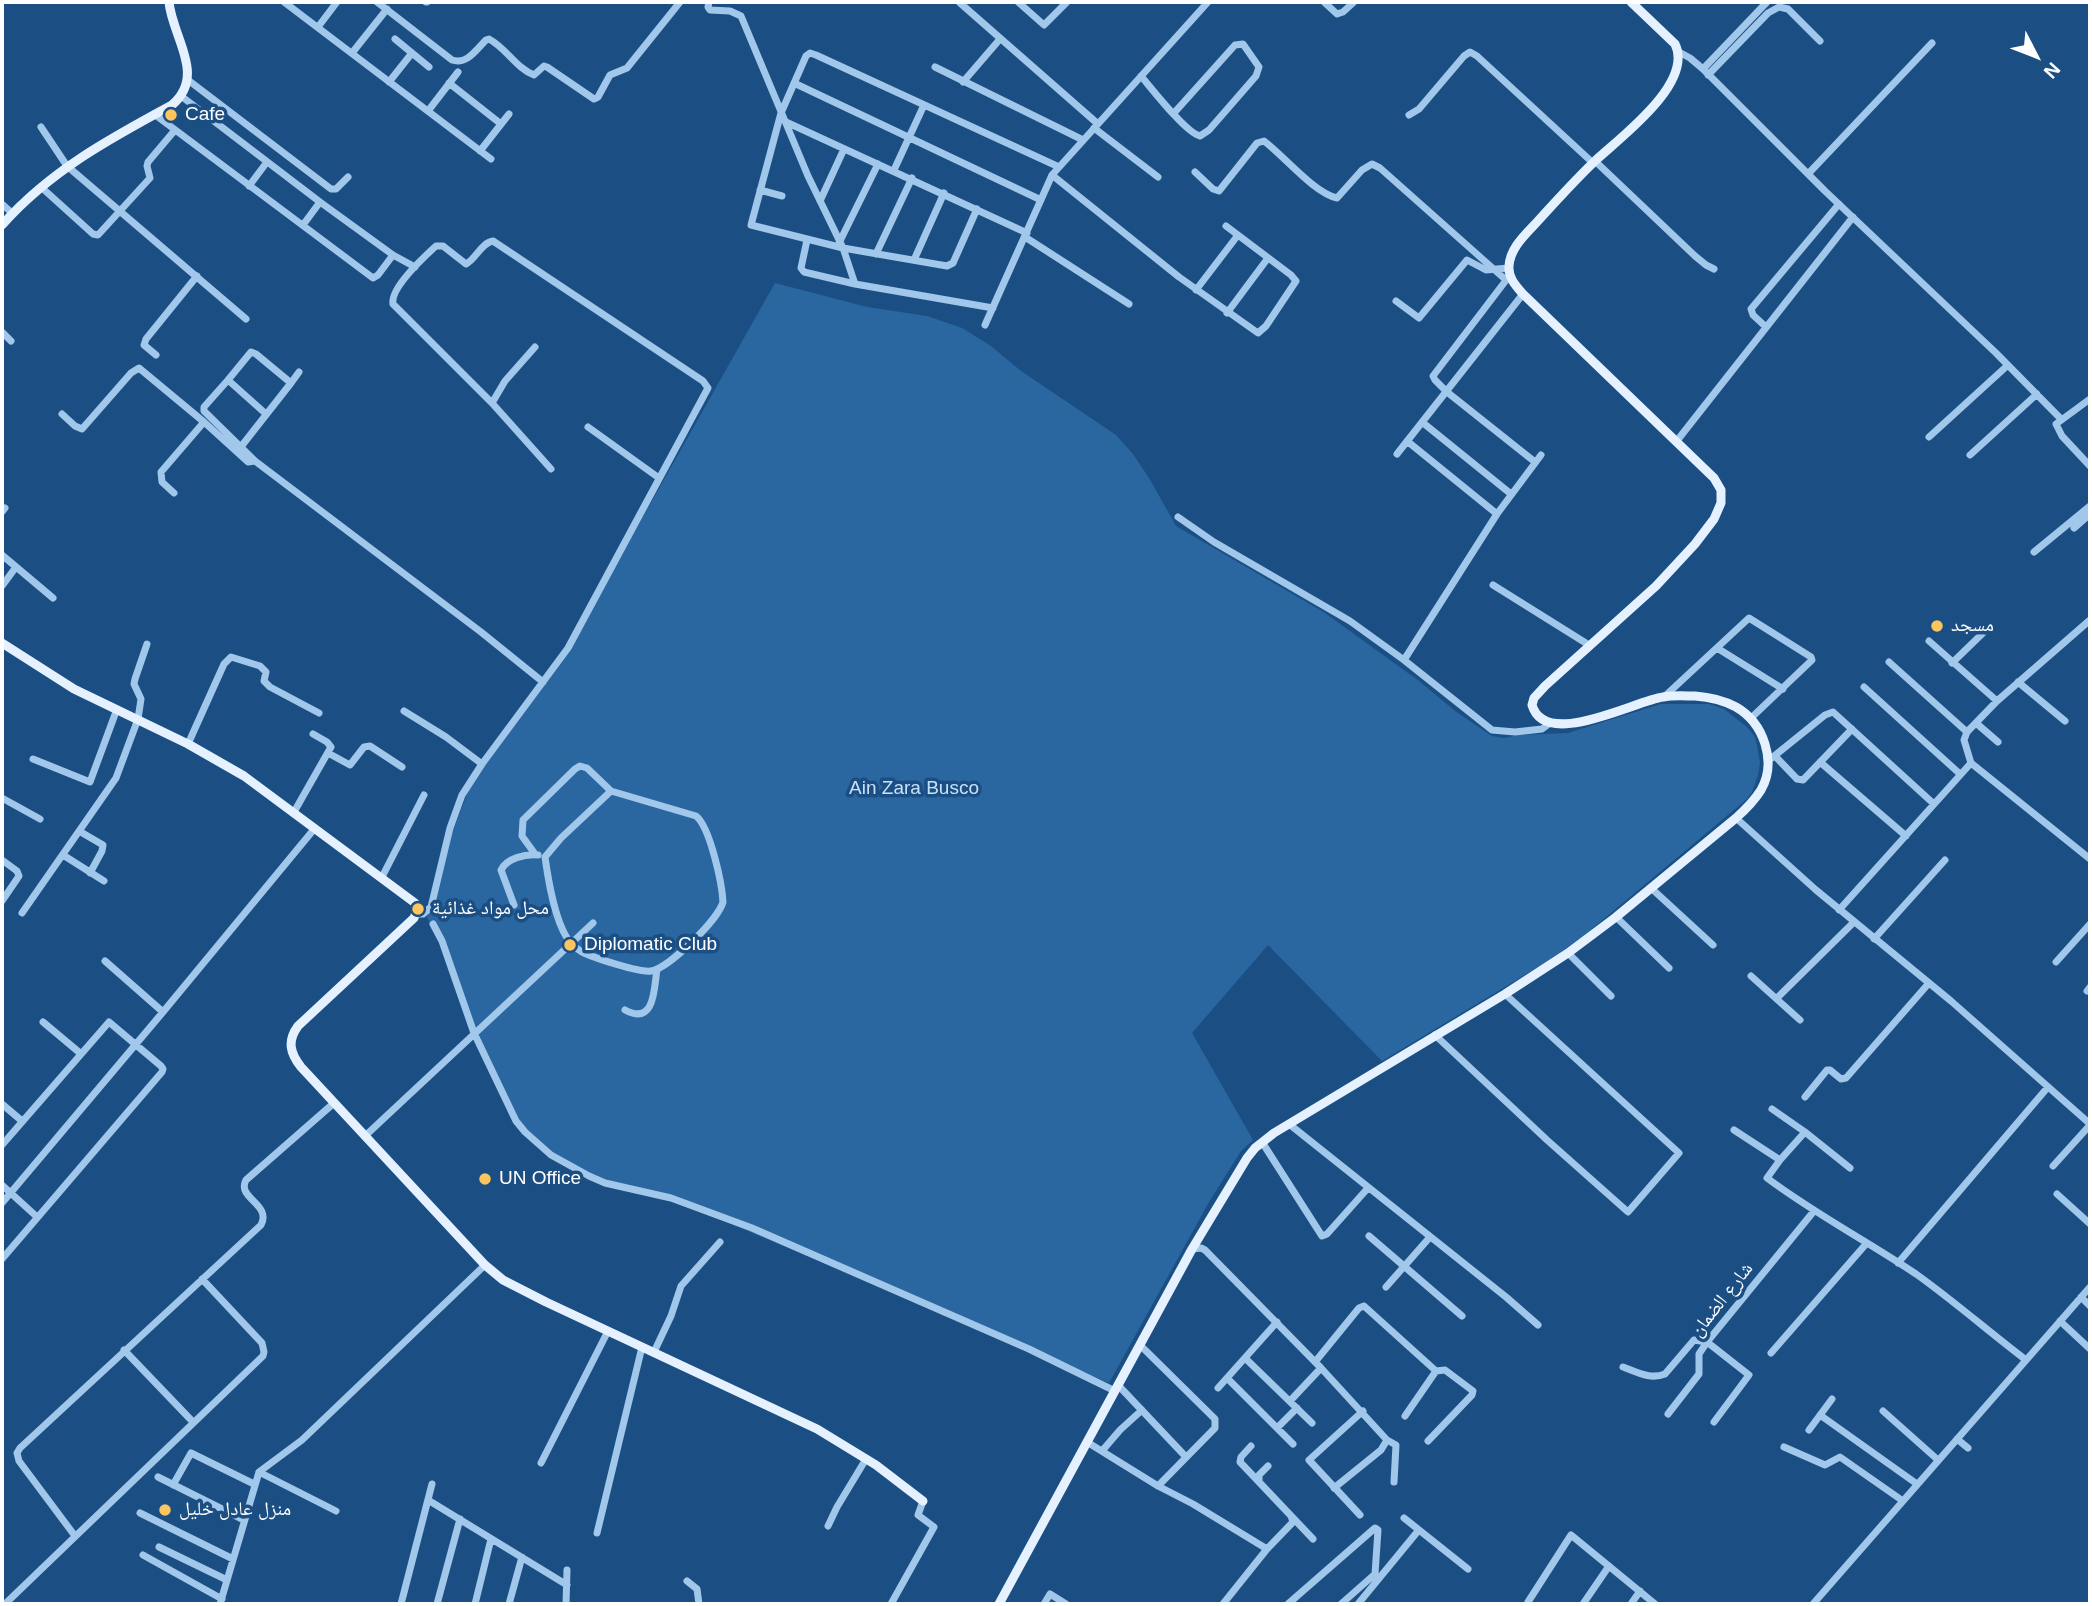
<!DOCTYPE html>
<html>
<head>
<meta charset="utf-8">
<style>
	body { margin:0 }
	#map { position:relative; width:2092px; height:1606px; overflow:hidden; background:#1b4f84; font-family:Arial,sans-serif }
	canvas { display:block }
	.frame { position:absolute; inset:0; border:4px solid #fff; pointer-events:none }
	.north { position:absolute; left:2001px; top:21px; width:70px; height:70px; -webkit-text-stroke:5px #1b4f84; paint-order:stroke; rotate:132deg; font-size:19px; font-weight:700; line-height:28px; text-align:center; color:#fff }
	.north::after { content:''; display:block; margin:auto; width:24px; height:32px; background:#fff; clip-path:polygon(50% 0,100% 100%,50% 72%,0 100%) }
</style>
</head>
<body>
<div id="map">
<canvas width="2092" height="1606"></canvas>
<div class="frame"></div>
<div class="north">N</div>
</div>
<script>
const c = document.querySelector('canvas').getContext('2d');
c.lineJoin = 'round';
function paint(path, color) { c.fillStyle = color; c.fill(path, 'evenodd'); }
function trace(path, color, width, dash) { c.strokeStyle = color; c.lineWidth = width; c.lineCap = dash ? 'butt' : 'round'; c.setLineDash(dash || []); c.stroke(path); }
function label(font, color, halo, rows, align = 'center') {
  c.font = font + ' Arial,"Noto Naskh Arabic",sans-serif'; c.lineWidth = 7; c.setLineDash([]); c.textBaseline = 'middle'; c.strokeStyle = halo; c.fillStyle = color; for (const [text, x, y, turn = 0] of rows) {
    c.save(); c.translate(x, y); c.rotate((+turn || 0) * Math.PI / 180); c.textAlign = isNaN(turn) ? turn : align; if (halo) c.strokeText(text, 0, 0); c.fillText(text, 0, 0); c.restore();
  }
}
paint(new Path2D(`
	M 775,283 L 867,307 L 927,316 L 962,328 L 991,346 L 1021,371 L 1116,435 L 1133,454 L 1149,478 L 1176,526 L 1325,613 L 1419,681 L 1455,711 L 1492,736 L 1504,738 L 1518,735 L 1568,733 L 1661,704 L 1709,704 L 1724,709 L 1747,727 L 1755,737 L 1757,745 L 1760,763 L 1758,775 L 1752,792 L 1747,799 L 1581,938 L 1548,961 L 1382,1061 L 1268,945 L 1192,1033 L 1253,1140 L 1241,1151 L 1209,1202 L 1109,1383 L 667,1197 L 578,1173 L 519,1129 L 502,1098 L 434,928 L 427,918 L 445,851 L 473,779 L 565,655 Z`), '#2a67a1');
trace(new Path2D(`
	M 284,2 L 491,159
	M 377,2 L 452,60 C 467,65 476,50 486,40 L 489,39 C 506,48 516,68 534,75 L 544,66 L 547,67 L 594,99 L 598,97 L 610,75 L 627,68 L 680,2
	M 426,2 L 427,2
	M 709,2 L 708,7 L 710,10 L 730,11 L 741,16 L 808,176 L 843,248 L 855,284
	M 959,2 L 1098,124
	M 1018,2 L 1044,25 L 1067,2
	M 1324,2 L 1337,14 L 1343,12 L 1354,2
	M 318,27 L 337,2
	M 395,39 L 429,67
	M 1679,52 L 1690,58 L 1703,69 L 1825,191 L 1996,353 L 2061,419
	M 352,53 L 387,9
	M 935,67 L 1083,140
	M 1703,69 L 1767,2
	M 1708,75 L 1768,13 L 1779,7 L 1788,9 L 1820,41
	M 1141,76 C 1152,89 1186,133 1200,136 L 1209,130 L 1256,76 L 1259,67 L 1243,44 L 1235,45 L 1174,113
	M 188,80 L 331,189 L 336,189 L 348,177
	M 389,82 L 412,53
	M 963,82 L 1000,39
	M 449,83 L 501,124
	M 794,83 L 1041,200
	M 181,96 L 320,202 L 393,255 L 415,267
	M 428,111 L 458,72
	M 154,114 L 373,278 L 378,275 L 393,255
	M 1409,115 L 1419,109 L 1464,56 L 1470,52 L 1477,56 L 1593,163
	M 786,122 L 1027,233
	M 41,127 L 67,166 L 246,319
	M 1094,128 L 1158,177
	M 480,151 L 509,114
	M 1595,161 L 1695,256 L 1706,265 L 1714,269
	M 894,170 L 924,105
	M 1195,172 L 1213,189 L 1219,191 L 1257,143 L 1264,141 C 1284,156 1314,193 1337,198 L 1362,170 L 1372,164 L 1380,168 L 1506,280
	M 1808,174 L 1932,43
	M 1052,175 L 1179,277 L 1258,333 L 1266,326 L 1296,281 L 1291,275 L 1226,226
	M 249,186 L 267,162
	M 41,187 L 93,234 L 98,235 L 150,178 L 147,166 L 148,162 L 175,130
	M 760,190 L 782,196
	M 820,201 L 844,149
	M 2,204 L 12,213
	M 977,209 L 953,263 L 947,266 L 843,248 L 751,225 L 781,113 L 806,56 L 810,53 L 816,55 L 1059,167
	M 303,225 L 320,202
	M 1025,237 L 1129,304
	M 807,240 L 801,268 L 804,272 L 855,284 L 993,308
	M 839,243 L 878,164
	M 876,254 L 912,178
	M 914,260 L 944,193
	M 1507,279 L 1433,376 L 1435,380 L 1447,392 L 1535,462
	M 1196,290 L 1238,235
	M 1396,301 L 1419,318 L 1467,260 L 1486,270 L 1508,268
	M 1227,313 L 1268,258
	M 985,325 L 1052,175 L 1208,2
	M 1766,327 L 1753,315 L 1751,309 L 1839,204
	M 2,332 L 11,341
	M 156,355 L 144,345 L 146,339 L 197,276
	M 228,380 L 251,352 L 256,354 L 291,383 L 240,448
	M 291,383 L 299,372
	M 2090,399 L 2056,424 L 2062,436 L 2090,466
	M 492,403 L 505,381 L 535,347
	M 62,414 L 75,426 L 82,429 L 131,373 L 139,368 L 204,422 L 248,462 L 255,461
	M 266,414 L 228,380 L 204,407 L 204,411 L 255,461 L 481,632 L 543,682
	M 1422,422 L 1511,494
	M 588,427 L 659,478
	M 1929,437 L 2008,365
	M 1407,441 L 1497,514
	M 1676,442 L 1853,217
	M 1397,454 L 1523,294
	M 1970,455 L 2037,394
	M 174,493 L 162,482 L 161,472 L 204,422
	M 2,512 L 5,508
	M 1178,517 L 1214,542 L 1350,621 L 1404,660 L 1492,730 L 1515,732 L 1542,729 L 1550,723
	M 2074,528 L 2090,514
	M 2034,552 L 2090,506
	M 2,555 L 53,598
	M 1493,585 L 1589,645
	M 2,586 L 16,567
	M 2090,620 L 1997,701 L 1967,732 L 1964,740 L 1971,763 L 2090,859
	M 1929,641 L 1997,701
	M 1717,648 L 1783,689
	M 1404,660 L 1497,514 L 1541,455
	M 1889,662 L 1967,732
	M 1952,663 L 1984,632
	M 2018,682 L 2065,721
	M 1864,687 L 1960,774
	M 1665,696 L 1749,618 L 1811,657 L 1812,660 L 1750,719
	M 404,711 L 446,737 L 482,764
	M 1976,723 L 1998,742
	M 188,744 L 224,664 L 231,657 L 260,666 L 266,672 L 264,681 L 270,687 L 319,713
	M 328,753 L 350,765 L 364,747 L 370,746 L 402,767
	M 1775,756 L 1797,779 L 1803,780 L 1852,729
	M 33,759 L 90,782 L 117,709
	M 1768,761 L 1825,715 L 1833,712 L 1934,804
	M 1820,762 L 1906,836
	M 2,798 L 40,819
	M 294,812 L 331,747 L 327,742 L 313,734
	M 1736,818 L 1816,890 L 1951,1001 L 2090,1124
	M 79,831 L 103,845 L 102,851 L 90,873
	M 535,854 L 522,836 L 523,820 L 575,769 L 580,766 L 587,768 L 611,791 L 696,816 C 710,827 722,883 723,902 C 718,920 669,968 651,971 C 640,973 595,958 584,953 C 579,951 575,947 571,943 C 556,927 548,879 545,857 L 561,838 L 611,791
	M 63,855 L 104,881
	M 2,860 L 17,871 L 19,876 L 2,901
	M 382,877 L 424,795
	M 1651,888 L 1713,945
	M 514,905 L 501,870 C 507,858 525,854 538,855
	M 1839,910 L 1971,763
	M 22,913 L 116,778 L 138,719 L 141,699 L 134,684 L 135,679 L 147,644
	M 416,914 L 423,914 L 431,907 L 450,828 L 462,795 L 482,764 L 568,648 L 708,388 L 703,381 L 493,241 C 481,243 476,259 466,264 L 443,246 L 436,246 C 424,257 390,288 393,304 L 492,403 L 551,469
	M 1616,917 L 1669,968
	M 433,924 L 442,941 L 474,1033 L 516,1121 L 525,1132 L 551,1155 L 589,1176 L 605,1183 L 671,1198 L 752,1228 L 1029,1349 L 1115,1391
	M 1874,939 L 1945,860
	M 1568,953 L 1611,996
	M 105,961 L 163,1012
	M 2056,962 L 2090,924
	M 1751,976 L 1800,1020
	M 2087,991 L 2090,987
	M 1777,998 L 1854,922
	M 625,1010 C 655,1026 654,989 657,969
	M 43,1022 L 80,1053
	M 1435,1035 L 1547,1140 L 1628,1212 L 1679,1153 L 1505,994
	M 1805,1097 L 1827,1070 L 1830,1070 L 1841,1079 L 1846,1078 L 1929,983
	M 2,1104 L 22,1121
	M 1772,1109 L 1805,1132 L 1780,1160 L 1767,1178 C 1815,1214 1867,1241 1916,1274 C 1954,1301 1989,1332 2026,1360
	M 1289,1124 L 1506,1297 L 1538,1325
	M 1734,1130 L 1780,1160
	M 1805,1132 L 1850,1168
	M 365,1136 L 593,923
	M 1262,1142 L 1322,1236 L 1327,1234 L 1368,1188
	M 2,1145 L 109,1022 L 161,1066 L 163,1069 L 162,1072 L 2,1259
	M 2053,1166 L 2090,1125
	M 2,1185 L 36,1216
	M 2057,1194 L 2090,1224
	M 2,1203 L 163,1012 L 315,828
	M 1369,1236 L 1462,1316
	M 1192,1249 L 1201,1248 L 1205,1250 L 1321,1368 L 1387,1440 L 1381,1450 L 1334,1488
	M 1898,1263 L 2048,1087
	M 1386,1287 L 1430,1237
	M 2081,1297 L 2090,1306
	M 2060,1321 L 2090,1349
	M 1141,1346 L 1215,1419 L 1215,1428 L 1158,1486
	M 124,1350 L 193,1422
	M 654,1352 L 671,1316 L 681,1286 L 720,1242
	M 1771,1353 L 1866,1244
	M 1245,1358 L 1312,1423
	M 1315,1362 L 1359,1308 L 1364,1306 L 1436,1371
	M 1623,1367 C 1637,1372 1650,1380 1665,1374 L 1694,1340 L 1707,1342 L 1749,1375 L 1714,1422
	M 1227,1378 L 1293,1444
	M 1118,1385 L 1186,1457
	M 1218,1388 L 1277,1322
	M 1290,1401 L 1321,1368
	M 1883,1411 L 1938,1460
	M 1668,1414 L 1699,1374 L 1699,1354 L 1707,1342 L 1814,1211
	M 1820,1415 L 1917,1484
	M 1405,1416 L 1436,1371 L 1445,1370 L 1473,1391 L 1472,1395 L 1428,1441
	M 1277,1428 L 1297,1408
	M 1809,1430 L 1832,1399
	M 1957,1439 L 1968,1448
	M 1387,1440 L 1396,1445 L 1394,1482
	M 1087,1442 L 1158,1486 L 1193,1504 L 1267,1549
	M 1251,1446 L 1241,1457 L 1240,1462 L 1259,1482
	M 1784,1447 L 1825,1465 L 1840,1457 L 1903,1501
	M 1102,1451 L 1120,1430 L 1142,1410
	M 541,1463 L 608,1331
	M 1268,1466 L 1259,1475 L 1259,1482 L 1313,1539
	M 259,1472 L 302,1440 L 485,1265
	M 158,1477 L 244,1520
	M 173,1485 L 191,1453 L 254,1484
	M 428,1500 L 567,1585
	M 140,1513 L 233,1559
	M 1360,1515 L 1309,1460 L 1363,1411
	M 1404,1518 L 1468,1569
	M 828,1526 L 837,1507 L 866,1459
	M 597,1533 L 642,1347
	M 75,1536 L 19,1461 L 17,1453 L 20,1448 L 261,1225 C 272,1204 236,1198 246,1180 L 334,1103
	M 159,1547 L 227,1580
	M 143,1555 L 222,1599
	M 687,1581 L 697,1589 L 699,1604
	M 1528,1602 L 1571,1535 L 1655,1604
	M 5,1604 L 263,1356 L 264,1352 L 262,1343 L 202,1279
	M 220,1604 L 259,1472 L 336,1511
	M 401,1604 L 432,1484
	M 437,1604 L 460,1519
	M 475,1604 L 491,1539
	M 509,1604 L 522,1557
	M 566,1604 L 567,1570
	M 891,1604 L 934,1527 L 918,1515 L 923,1501
	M 1044,1604 L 1050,1594 L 1066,1604
	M 1223,1604 L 1267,1549 L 1293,1522 L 1291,1516
	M 1288,1604 L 1375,1528 L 1378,1530 L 1375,1574 L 1341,1604
	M 1358,1604 L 1418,1531
	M 1583,1604 L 1609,1566
	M 1631,1604 L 1640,1591
	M 1813,1604 L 2090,1287`), '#a1c7eb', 7);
trace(new Path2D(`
	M 2,225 C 50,171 109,139 172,105 C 207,75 172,37 169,2
	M 2,643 L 74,689 L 188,744 L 244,776 L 415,903 L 417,910 L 414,918 L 298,1026 C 287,1041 290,1053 301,1067 L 485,1265 L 503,1280 L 546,1302 L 817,1429 L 876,1465 L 923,1501
	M 999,1604 L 1192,1249 L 1247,1158 L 1255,1148 L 1274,1133 L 1505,994 L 1568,953 L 1616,917 L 1736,818 C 1745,810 1754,801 1761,790 C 1777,762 1764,723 1736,707 C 1723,700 1709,697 1695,696 C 1685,696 1673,695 1663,697 C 1634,701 1545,750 1532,705 L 1534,698 L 1545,686 L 1656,586 L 1695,544 L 1714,519 L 1721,503 L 1721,490 L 1714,478 L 1523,294 C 1516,286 1508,278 1509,266 C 1510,248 1525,235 1537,222 C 1556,201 1575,180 1596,160 C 1621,137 1694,83 1675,44 L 1631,2`), '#e5f1ff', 9);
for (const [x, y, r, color] of [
	[171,115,7,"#fcc55e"],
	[1937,626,7,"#fcc55e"],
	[418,909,7,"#fcc55e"],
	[570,945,7,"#fcc55e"],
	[485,1179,7,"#fcc55e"],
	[165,1510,7,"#fcc55e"]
]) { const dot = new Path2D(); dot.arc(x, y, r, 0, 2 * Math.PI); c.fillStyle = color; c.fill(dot); trace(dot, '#1b4f84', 2.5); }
label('19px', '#fff', '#1b4f84', [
	["Cafe",185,115],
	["مسجد",1951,626],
	["محل مواد غذائية",432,909],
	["Diplomatic Club",584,945],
	["UN Office",499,1179],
	["منزل عادل خليل",179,1510]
], 'left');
label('19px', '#c6e0f8', '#1b4f84', [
	["Ain Zara Busco",914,789]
]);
label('19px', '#fff', '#1b4f84', [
	["شارع الضمان",1722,1300,-52]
]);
</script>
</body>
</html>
